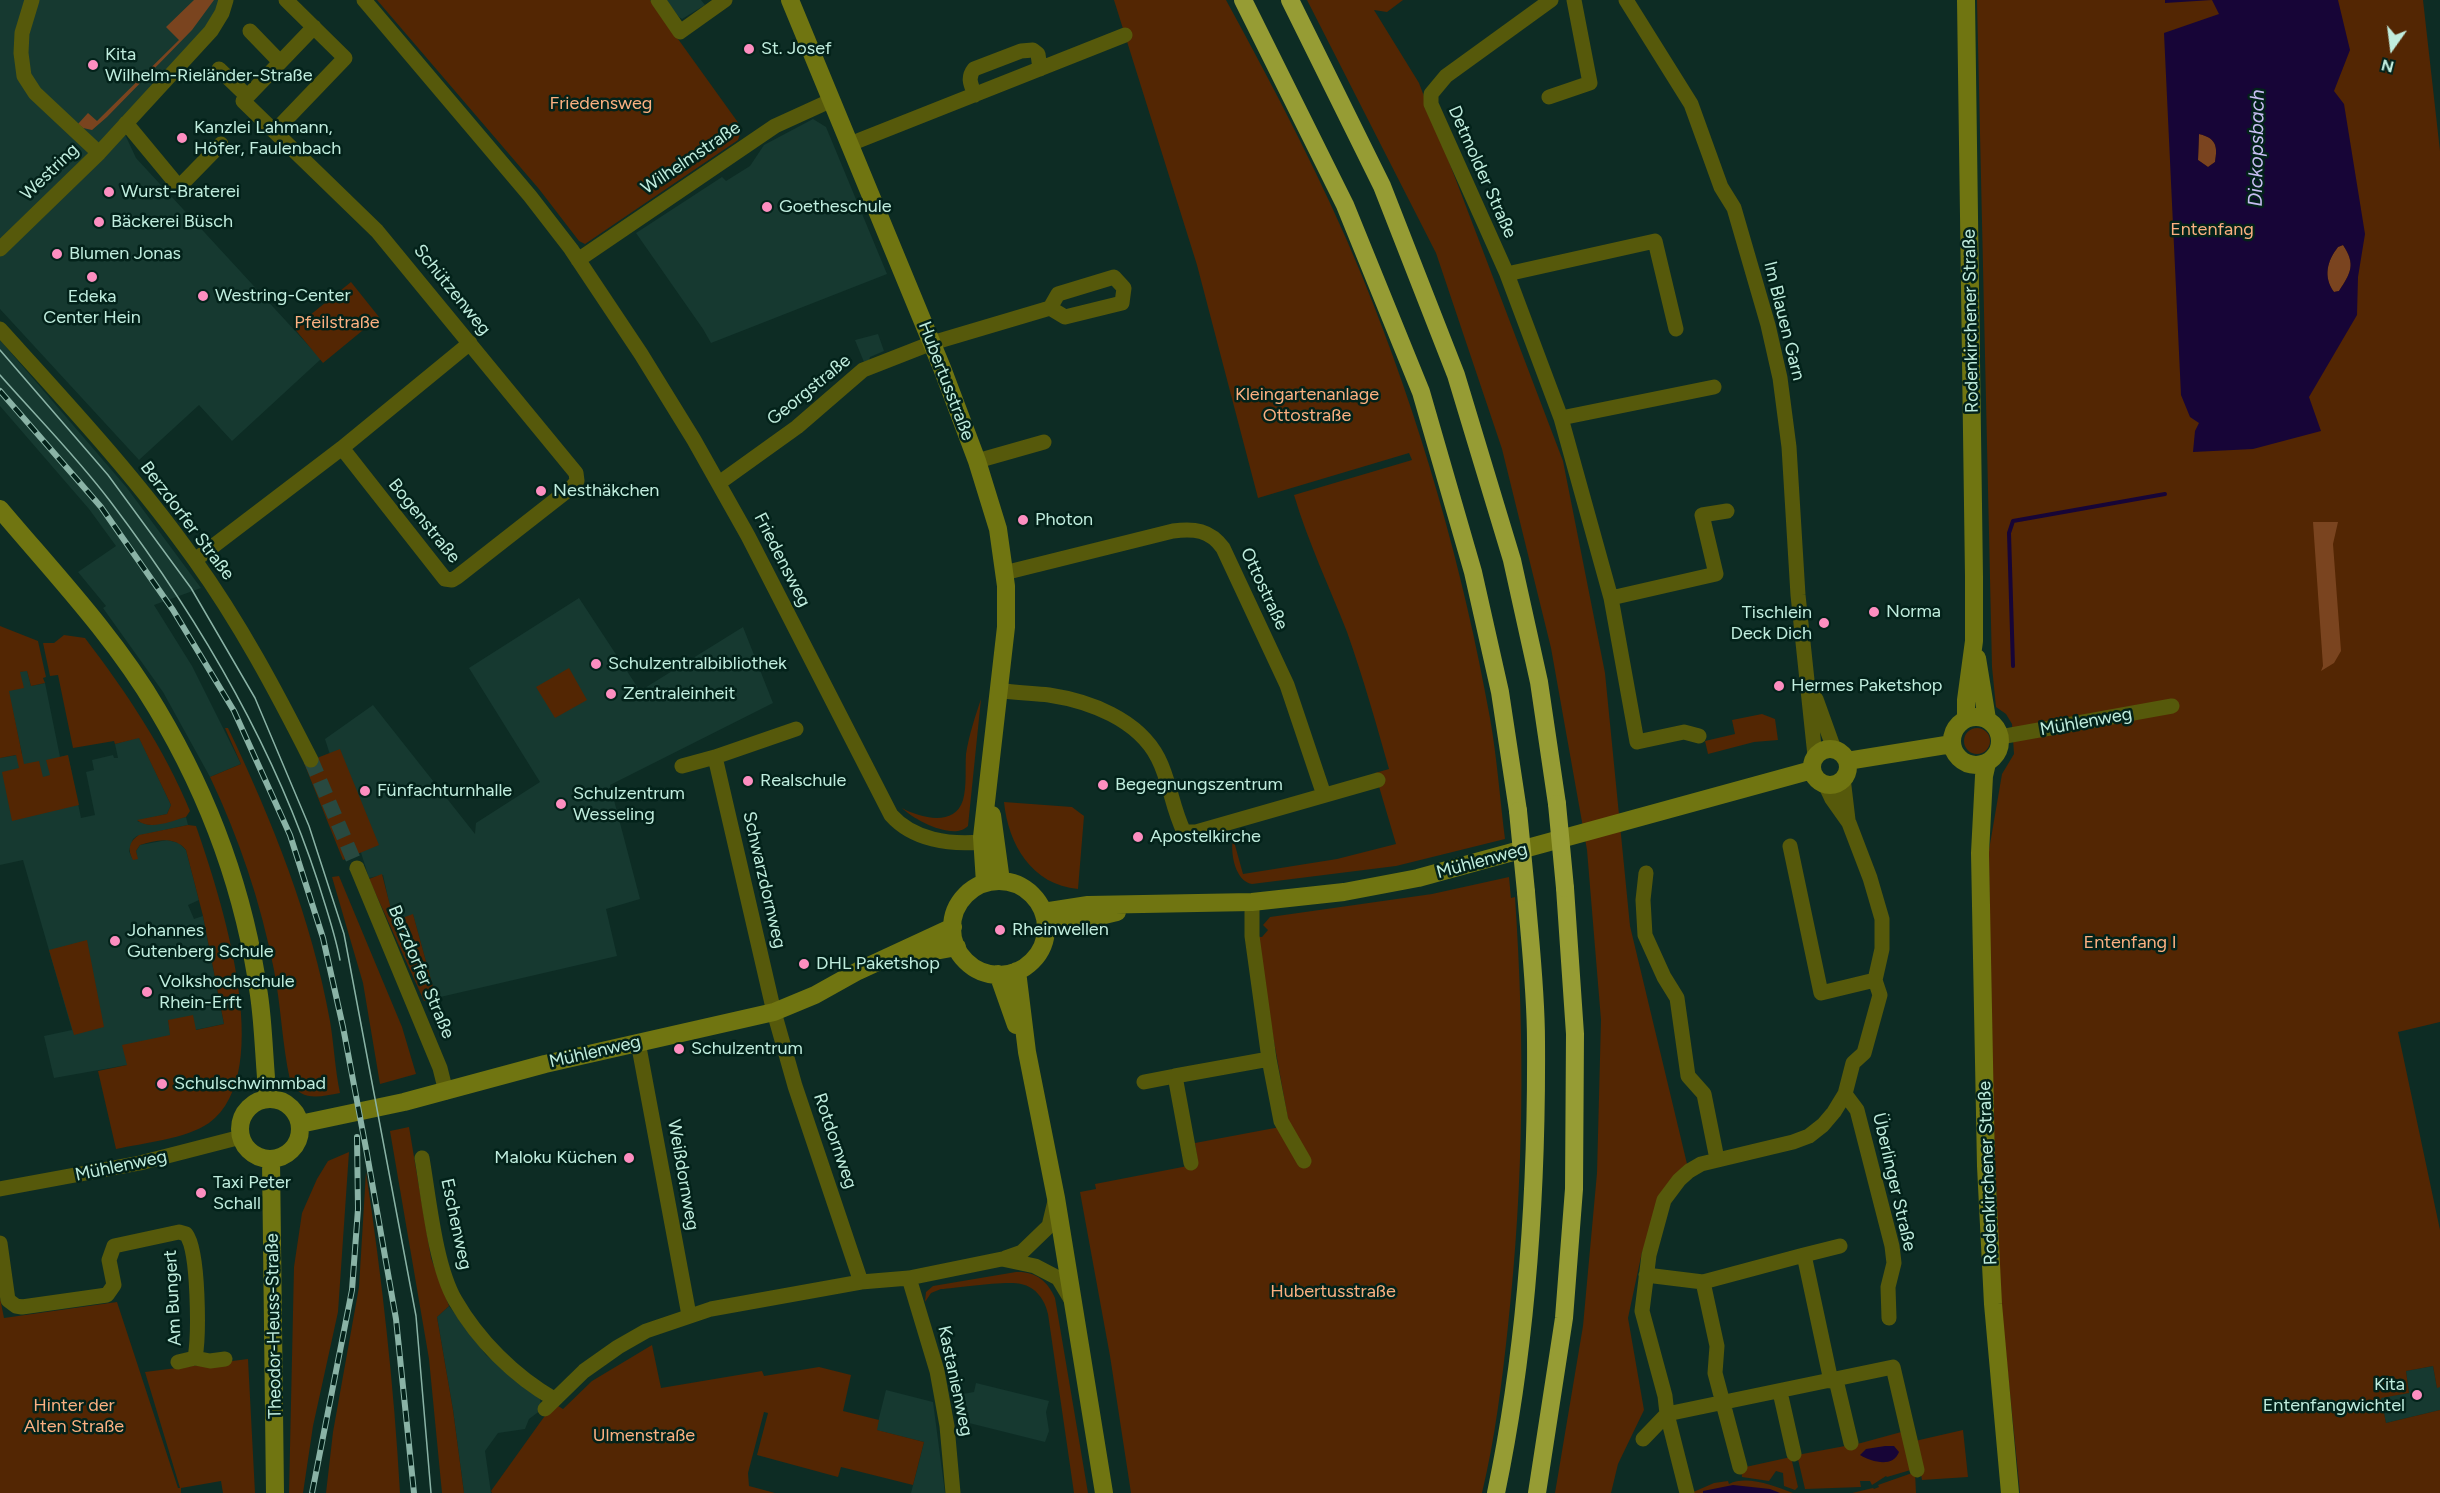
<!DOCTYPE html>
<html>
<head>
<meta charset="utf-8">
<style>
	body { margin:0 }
	#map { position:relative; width:2440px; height:1493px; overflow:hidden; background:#0d2c24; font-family:Figtree,sans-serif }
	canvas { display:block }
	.north { position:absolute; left:2362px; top:18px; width:60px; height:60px; -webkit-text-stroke:4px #03221a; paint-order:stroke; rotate:194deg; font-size:16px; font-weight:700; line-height:24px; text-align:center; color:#c0edde }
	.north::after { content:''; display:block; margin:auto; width:21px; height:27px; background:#c0edde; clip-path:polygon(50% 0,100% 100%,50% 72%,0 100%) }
</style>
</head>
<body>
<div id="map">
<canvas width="2440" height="1493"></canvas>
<div class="north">N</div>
</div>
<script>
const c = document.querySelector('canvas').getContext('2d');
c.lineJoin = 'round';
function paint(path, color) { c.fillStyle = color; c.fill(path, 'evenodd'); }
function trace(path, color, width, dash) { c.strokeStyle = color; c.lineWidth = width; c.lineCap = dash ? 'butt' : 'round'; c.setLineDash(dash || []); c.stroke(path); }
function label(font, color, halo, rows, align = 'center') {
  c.font = font + ' Figtree,sans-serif'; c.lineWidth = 5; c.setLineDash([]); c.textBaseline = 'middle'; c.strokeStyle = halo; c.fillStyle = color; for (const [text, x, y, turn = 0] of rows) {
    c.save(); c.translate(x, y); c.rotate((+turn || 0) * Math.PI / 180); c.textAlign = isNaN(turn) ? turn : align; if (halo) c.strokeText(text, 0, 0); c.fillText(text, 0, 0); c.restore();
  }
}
paint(new Path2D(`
	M 0,0 L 226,0 L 222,13 L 122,128 L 136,158 L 321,359 L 232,441 L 199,405 L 139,460 L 0,309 Z
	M 666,0 L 701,0 L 705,5 L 682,19 L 679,17 Z
	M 813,119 L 826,127 L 887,274 L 711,343 L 703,329 L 636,233 L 722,177 L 726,181 L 750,166 L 764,145 Z
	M 878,334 L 884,351 L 870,357 L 869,360 L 864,362 L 855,340 Z
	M 0,340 L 127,488 L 201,588 L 154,605 L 192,666 L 241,764 L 210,777 L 163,692 L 103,608 L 106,606 L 78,572 L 116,546 L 89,509 L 0,406 Z
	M 579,598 L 640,691 L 743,627 L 773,703 L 610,785 L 640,899 L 606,909 L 617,956 L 436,998 L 413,915 L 393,921 L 383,875 L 369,878 L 325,739 L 373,705 L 475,834 L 476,823 L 540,782 L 469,668 Z
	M 27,670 L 31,686 L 45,683 L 60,757 L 68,755 L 81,818 L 95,815 L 86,772 L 94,770 L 92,760 L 113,755 L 114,758 L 118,758 L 115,744 L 139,737 L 171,805 L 167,814 L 137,821 L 149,825 L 186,817 L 188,825 L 137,836 L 133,839 L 129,851 L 132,858 L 137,858 L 136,851 L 140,845 L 167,840 L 179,843 L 186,850 L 199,900 L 188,905 L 194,919 L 203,916 L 224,1024 L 195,1030 L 168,1020 L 171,1035 L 127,1065 L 54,1078 L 44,1036 L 72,1030 L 23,860 L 0,865 L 0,758 L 22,754 L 8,691 L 20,672 Z
	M 449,1306 L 486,1355 L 540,1397 L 541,1410 L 529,1419 L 525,1429 L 498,1433 L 485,1451 L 491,1493 L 464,1493 L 453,1410 L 437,1317 Z
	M 2433,1366 L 2437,1387 L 2440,1387 L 2440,1410 L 2386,1423 L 2380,1397 L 2409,1393 L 2406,1371 Z
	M 976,1383 L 1049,1401 L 1046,1412 L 1049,1431 L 1045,1442 L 961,1421 L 963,1407 L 953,1408 L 951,1396 L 974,1392 Z
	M 886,1390 L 933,1402 L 945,1493 L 911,1493 L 924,1442 L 876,1430 Z`), '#163930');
paint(new Path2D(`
	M 377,0 L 650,0 L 742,128 L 738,140 L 585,244 L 579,241 L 539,189 Z
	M 1114,0 L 1226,0 C 1275,90 1323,181 1362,276 C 1420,418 1463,567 1490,718 C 1497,758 1500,799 1505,839 L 1396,866 L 1252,884 C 1235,881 1230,853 1233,838 L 1243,874 L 1337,859 L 1396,844 L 1375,773 L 1389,769 C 1376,723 1363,677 1347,632 C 1329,586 1308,542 1294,495 L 1412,460 L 1409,453 L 1258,498 L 1197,265 Z
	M 1307,0 L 1403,0 L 1387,12 L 1374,10 L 1419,83 L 1563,461 L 1605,673 L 1630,926 L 1688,1168 L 1642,1252 L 1628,1318 L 1644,1410 L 1618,1464 L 1611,1493 L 1555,1493 L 1583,1326 L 1597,1173 L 1601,1020 L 1587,850 L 1551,648 L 1502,449 L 1436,253 Z
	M 1977,0 L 2423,0 L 2440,151 L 2440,1022 L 2398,1032 L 2440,1230 L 2440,1387 L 2437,1388 L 2433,1366 L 2406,1371 L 2409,1393 L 2381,1398 L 2386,1423 L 2440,1410 L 2440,1493 L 2020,1493 L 2001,1304 L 1990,1033 L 1989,850 L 2002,774 L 2014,754 L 2012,724 L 2006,714 L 1996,707 L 1992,667 Z
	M 351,282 L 379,317 L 323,363 L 294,328 Z
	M 0,626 L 38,641 L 46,677 L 43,678 L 45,683 L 31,686 L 27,671 L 20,672 L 24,688 L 9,691 L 24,764 L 39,761 L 43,777 L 50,775 L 46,760 L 68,755 L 79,805 L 12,821 L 2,772 L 19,768 L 16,755 L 0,758 Z
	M 64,635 L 85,638 C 126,692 164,748 190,811 L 186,817 C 172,821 149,831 137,820 L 167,814 L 171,805 L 139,738 L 115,744 L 114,741 L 73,748 L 58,675 L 50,676 L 43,643 L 54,643 Z
	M 569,668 L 587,700 L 555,718 L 536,687 Z
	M 981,699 L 968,826 C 954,841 914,820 902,808 C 920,818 955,827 963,800 C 967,786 965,769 966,754 C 969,735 975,717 981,699 Z
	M 1762,714 L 1775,719 L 1778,740 L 1754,742 L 1708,754 L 1705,741 L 1735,734 L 1732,720 Z
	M 225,728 L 228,728 C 272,820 312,919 330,1021 C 334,1045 335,1069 340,1093 C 319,1097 300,1102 290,1080 C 282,1043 281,1006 274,970 C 261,903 239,838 210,777 L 241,764 Z
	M1964 741a13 13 0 1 1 26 0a13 13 0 1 1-26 0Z
	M 340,749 L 379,845 L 343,860 L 304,763 Z
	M 1004,802 L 1072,807 L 1084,816 L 1078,889 C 1032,885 1008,844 1004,802 Z
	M 188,825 L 196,826 C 219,892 279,1073 209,1123 C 186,1139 143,1143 116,1149 L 98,1071 L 127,1065 L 122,1045 L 170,1035 L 168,1020 L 193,1015 L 196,1030 L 224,1024 L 203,916 L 186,850 C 175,836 156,840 140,845 L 136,851 L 138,859 L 133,860 C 127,850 129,841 139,835 Z
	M 382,874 L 394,921 L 413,914 L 436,998 L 424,1001 L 369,879 Z
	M 339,876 L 402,1027 L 416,1074 L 380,1084 L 363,983 L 332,877 Z
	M 1509,877 L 1511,898 L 1515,897 C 1525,1044 1524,1180 1508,1326 C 1502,1382 1495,1439 1482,1493 L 1131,1493 L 1110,1356 L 1080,1192 L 1096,1189 L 1095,1184 L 1198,1164 L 1195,1143 L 1280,1127 L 1290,1130 L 1255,937 L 1262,937 L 1268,930 L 1263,925 L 1270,917 L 1432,894 Z
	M 87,940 L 104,1027 L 74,1035 L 49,950 Z
	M 409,1127 L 431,1258 L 449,1306 L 437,1317 L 453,1410 L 464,1493 L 442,1493 L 429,1359 L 390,1131 Z
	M 349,1152 L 338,1312 L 313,1426 L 303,1493 L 289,1493 L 294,1267 L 302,1213 L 317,1179 L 328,1161 Z
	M 366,1172 C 382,1279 394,1385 400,1493 L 326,1493 L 333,1432 L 359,1287 Z
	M 1016,1272 C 1035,1271 1048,1281 1055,1298 L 1088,1493 L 1074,1493 L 1048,1314 C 1045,1300 1036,1287 1021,1284 C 1008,1280 957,1288 941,1289 L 931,1293 L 925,1302 L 926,1292 L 933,1286 Z
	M 0,1298 L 4,1318 L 117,1302 L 178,1488 L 180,1488 L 145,1372 L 248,1359 L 255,1493 L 223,1493 L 221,1481 L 181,1488 L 181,1493 L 0,1493 Z
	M 652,1345 L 661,1388 L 762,1371 L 764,1376 L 819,1367 L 851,1375 L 843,1411 L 879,1420 L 877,1430 L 924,1442 L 913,1485 L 841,1467 L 838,1477 L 757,1455 L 768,1413 L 764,1412 L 748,1473 L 749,1486 L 775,1493 L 492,1493 L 491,1491 L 544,1417 L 558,1406 L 563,1409 L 592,1381 Z
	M 1963,1430 L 1968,1477 L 1922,1480 L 1915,1441 Z
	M 1905,1431 L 1914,1469 L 1887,1477 L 1886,1476 L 1872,1485 L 1870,1481 L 1860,1481 L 1861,1487 L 1805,1489 L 1797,1455 L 1861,1443 Z
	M 1791,1457 L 1798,1487 L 1795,1490 L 1784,1486 L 1783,1473 L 1776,1471 L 1769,1481 L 1742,1477 L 1741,1468 Z
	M 1915,1472 L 1916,1493 L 1821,1493 L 1852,1493 L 1873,1488 L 1874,1489 L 1879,1487 L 1878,1485 Z
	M 1728,1481 L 1729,1484 C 1747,1475 1774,1486 1793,1493 L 1691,1493 L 1714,1483 Z`), '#532603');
paint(new Path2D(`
	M 194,0 L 214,0 L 192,30 L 107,117 L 92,130 L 83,128 L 78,124 L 88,113 L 97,121 L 179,40 L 166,27 Z
	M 2199,134 C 2216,138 2218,146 2215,162 L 2208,167 L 2198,160 Z
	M 2343,245 C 2356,265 2351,272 2339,291 L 2334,292 C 2323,277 2327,261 2338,247 Z
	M 2313,522 L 2338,522 L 2333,544 L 2341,651 L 2334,663 L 2321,671 L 2323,666 Z`), '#7a441f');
paint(new Path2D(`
	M 2165,0 L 2338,0 L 2350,50 L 2334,91 L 2344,104 L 2365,234 L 2358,277 L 2357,315 L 2309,397 L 2321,431 L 2253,449 L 2193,452 L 2195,431 L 2199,423 L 2190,417 L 2181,395 L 2164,33 L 2219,14 L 2212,0 L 2165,3 ZM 2199,134 C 2216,138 2218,146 2215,162 L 2208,167 L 2198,160 ZM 2343,245 C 2356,264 2351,273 2339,291 L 2334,292 C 2323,277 2327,261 2338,247 Z
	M 1885,1446 L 1894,1446 L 1899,1452 C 1893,1468 1872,1462 1860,1455 L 1866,1449 Z
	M 1733,1485 L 1770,1489 L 1780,1493 L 1703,1493 L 1703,1491 Z`), '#170537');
trace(new Path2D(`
	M 2013,666 L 2009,533 L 2013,521 L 2165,494`), '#170537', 4);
trace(new Path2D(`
	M 311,760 L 357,868`), '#284940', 15, [15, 8]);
trace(new Path2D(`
	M 32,0 L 22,33 L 21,53 L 24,76 L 35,93 L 99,153
	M 364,0 L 530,196 L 571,249 L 641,354 L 694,440 L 748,536 L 891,815 C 913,840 950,845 981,842
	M 658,0 L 680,32 L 725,0
	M 1551,0 L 1446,76 L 1431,94 L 1431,104 L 1507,274 L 1561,418 L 1611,598 L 1637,742 L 1684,732 L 1699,736
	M 1626,0 L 1691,104 L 1721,187 L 1734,208 L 1768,325 L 1780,378 L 1789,447 L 1798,595 L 1815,756
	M 314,27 L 243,101 L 377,231 L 576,473 L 577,481 L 572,487 L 457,577 L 452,580 L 445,579 L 342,448
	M 250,31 L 279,61
	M 219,69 L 247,96
	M 975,95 C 971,85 967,78 974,69 L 1021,51 L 1033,50 L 1038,54 L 1040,69
	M 1549,97 L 1590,83 L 1574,0
	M 126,123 L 179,187 L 221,144
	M 275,131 L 345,58 L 286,0
	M 850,144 L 1125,35
	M 0,249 L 99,153 L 211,31 L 222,13 L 226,0
	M 578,260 L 775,126 L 832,100
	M 1507,274 L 1655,241 L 1676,329
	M 0,329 C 67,403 136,477 194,559 C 240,623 276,691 311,760
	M 1561,418 L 1714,387
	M 977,461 L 1044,442
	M 719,483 L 797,427 L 863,370 L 932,343 L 1050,308 L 1065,317 L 1122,303 L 1124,288 L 1114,277 L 1058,294 L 1050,308
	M 195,560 L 342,448 L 470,343
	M 1004,573 L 1173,531 C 1194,528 1210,530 1223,548 L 1287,685 L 1324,795
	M 1611,598 L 1716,574 L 1702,515 L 1727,511
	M 998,690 C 1015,693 1032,693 1049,695 C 1089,701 1138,719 1158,758 C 1170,781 1172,808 1184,832 L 1196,832 L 1378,780
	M 1816,699 L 1834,749
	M 2000,737 L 2172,706
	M 715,757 L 774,1012 L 795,1086 L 861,1282
	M 682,766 L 715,757 L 796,729
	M 1843,778 L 1848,820
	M 1790,846 L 1821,993 L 1875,980
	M 357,868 L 440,1068 L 446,1092
	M 1646,873 L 1643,900 L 1645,935 L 1664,977 L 1677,998 L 1688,1076 L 1704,1094 L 1717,1159
	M 1252,902 L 1252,936 L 1269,1059 L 1281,1121 L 1304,1161
	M 638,1042 L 689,1315
	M 1144,1082 L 1175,1076
	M 1845,1094 L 1857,1110 L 1892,1246 L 1894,1263 L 1888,1287 L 1889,1318
	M 422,1158 C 429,1198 435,1265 455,1300 C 478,1340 514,1376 554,1399
	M 1191,1163 L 1175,1076 L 1269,1059
	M 0,1189 L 140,1163 L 241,1137
	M 0,1243 L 8,1300 L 16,1306 L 22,1307 L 107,1295 L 114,1285 L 109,1260 L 114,1246 L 179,1232 L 186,1234 C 199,1251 199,1336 195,1358 L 178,1362
	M 1804,1255 L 1840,1246
	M 1005,1258 L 1022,1252 L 1049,1226 L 1055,1201
	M 1646,1275 L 1703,1282 L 1804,1255 L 1831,1381
	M 909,1278 L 937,1371 L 947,1426 L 953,1493
	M 1703,1282 L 1717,1346 L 1715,1373 L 1740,1467
	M 195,1358 L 210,1361 L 225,1359
	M 1836,1380 L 1851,1443
	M 1780,1392 L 1794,1454
	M 545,1409 L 584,1371 L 618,1347 L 646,1331 L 711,1309 L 861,1282 L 909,1278 L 1002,1259 L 1035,1266 L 1058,1278 L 1070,1298
	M 1667,1414 L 1893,1367 L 1917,1470
	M 1643,1439 L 1667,1414
	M 1687,1493 L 1667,1414 L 1665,1396 L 1642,1311 L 1649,1255 L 1664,1200 L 1679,1180 L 1689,1171 L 1701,1164 L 1793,1142 L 1809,1136 L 1823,1125 L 1834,1112 L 1845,1094 L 1853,1063 L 1864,1053 L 1880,995 L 1875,980 L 1882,949 L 1882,919 L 1870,878 L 1849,823 L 1832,799 L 1825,784`), '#56590b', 15);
trace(new Path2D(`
	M 790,0 L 942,368 L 977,461 L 998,529 L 1006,586 L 1006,627 L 982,837 L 985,883
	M 1966,0 L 1974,576 L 1974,641 L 1966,700 L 1966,719
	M 0,509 C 54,573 114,636 157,709 C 209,796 245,894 259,995 C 264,1029 264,1064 268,1099
	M 1977,658 L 1987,719
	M1952 741a24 24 0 1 1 48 0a24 24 0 1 1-48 0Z
	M1812 767a18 18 0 1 1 36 0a18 18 0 1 1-36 0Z
	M 1847,761 L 1952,744
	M 1987,763 L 1984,776 L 1980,853 L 1986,1166 L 1993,1304 L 2010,1493
	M 992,815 L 1001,881
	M952 928a47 47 0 1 1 94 0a47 47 0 1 1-94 0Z
	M 1043,912 L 1088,905 L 1252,902 L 1344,892 L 1418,878 L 1812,770
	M 1046,929 L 1117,912
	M 902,957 L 957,947
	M 1017,971 L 1027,1052 L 1056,1198 L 1104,1493
	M 998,974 L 1016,1025
	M240 1129a30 30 0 1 1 60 0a30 30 0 1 1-60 0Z
	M 300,1124 L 404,1102 L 545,1064 L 774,1012 L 815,995 L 858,971 L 953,927
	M 271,1160 L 275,1493`), '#707511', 18);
trace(new Path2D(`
	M 1243,0 L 1345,205 L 1421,392 L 1473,572 L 1500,692 L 1518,811
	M 1290,0 L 1382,186 L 1456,375 L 1512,560 L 1539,682 L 1557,804
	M 1496,1493 C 1527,1345 1537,1192 1536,1041 C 1536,991 1530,941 1526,892
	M 1537,1493 L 1564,1318 L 1574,1189 L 1575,1034 L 1565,888`), '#969c34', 18);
trace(new Path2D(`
	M 0,350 L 108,475 L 191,588 L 255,698 L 309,826 L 344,934 L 416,1316 L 431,1493
	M 0,375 C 37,417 77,457 110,501 C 198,617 273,744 318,882 C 326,908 335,933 340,960`), '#8ab3a6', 1.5);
const rail = new Path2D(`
	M 0,391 L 101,507 L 173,610 L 234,711 L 290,835 L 323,938 L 343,1027 L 367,1154 L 396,1319 L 414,1493
	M 312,1493 L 352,1290 L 358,1209 L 357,1137`);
trace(rail, '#8ab3a6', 6);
trace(rail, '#03221a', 4, [11]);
trace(new Path2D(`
	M 1557,804 L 1565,888
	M 1518,811 L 1526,892`), '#969c34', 18);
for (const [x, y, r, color] of [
	[749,49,6,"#fd8ec0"],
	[93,65,6,"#fd8ec0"],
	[182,138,6,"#fd8ec0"],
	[109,192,6,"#fd8ec0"],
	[767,207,6,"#fd8ec0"],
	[99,222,6,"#fd8ec0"],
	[57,254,6,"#fd8ec0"],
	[92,277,6,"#fd8ec0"],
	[203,296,6,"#fd8ec0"],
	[541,491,6,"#fd8ec0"],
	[1023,520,6,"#fd8ec0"],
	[1874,612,6,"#fd8ec0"],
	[1824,623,6,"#fd8ec0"],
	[596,664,6,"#fd8ec0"],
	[1779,686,6,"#fd8ec0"],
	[611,694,6,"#fd8ec0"],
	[748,781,6,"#fd8ec0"],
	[1103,785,6,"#fd8ec0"],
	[365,791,6,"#fd8ec0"],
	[561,804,6,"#fd8ec0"],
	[1138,837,6,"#fd8ec0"],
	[1000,930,6,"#fd8ec0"],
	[115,941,6,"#fd8ec0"],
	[804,964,6,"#fd8ec0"],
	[147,992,6,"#fd8ec0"],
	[679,1049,6,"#fd8ec0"],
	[162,1084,6,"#fd8ec0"],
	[629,1158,6,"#fd8ec0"],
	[201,1193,6,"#fd8ec0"],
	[2417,1395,6,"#fd8ec0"]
]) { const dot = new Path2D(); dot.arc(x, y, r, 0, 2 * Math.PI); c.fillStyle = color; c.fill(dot); trace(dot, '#03221a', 2); }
label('18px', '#c0edde', '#03221a', [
	["St. Josef",761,49],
	["Kita",105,55],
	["Wilhelm-Rieländer-Straße",105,76],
	["Kanzlei Lahmann,",194,128],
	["Höfer, Faulenbach",194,149],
	["Wurst-Braterei",121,192],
	["Goetheschule",779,207],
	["Bäckerei Büsch",111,222],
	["Blumen Jonas",69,254],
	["Westring-Center",215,296],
	["Edeka",92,297,"center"],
	["Center Hein",92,318,"center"],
	["Nesthäkchen",553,491],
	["Photon",1035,520],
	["Norma",1886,612],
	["Tischlein",1812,613,"right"],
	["Deck Dich",1812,634,"right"],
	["Schulzentralbibliothek",608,664],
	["Hermes Paketshop",1791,686],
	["Zentraleinheit",623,694],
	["Realschule",760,781],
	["Begegnungszentrum",1115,785],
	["Fünfachturnhalle",377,791],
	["Schulzentrum",573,794],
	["Wesseling",573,815],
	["Apostelkirche",1150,837],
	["Rheinwellen",1012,930],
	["Johannes",127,931],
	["Gutenberg Schule",127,952],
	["DHL Paketshop",816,964],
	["Volkshochschule",159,982],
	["Rhein-Erft",159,1003],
	["Schulzentrum",691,1049],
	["Schulschwimmbad",174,1084],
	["Maloku Küchen",617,1158,"right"],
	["Taxi Peter",213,1183],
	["Schall",213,1204],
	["Kita",2405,1385,"right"],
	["Entenfangwichtel",2405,1406,"right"]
], 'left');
label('18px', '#fbb081', '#03221a', [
	["Friedensweg",601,104],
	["Entenfang",2212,230],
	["Pfeilstraße",337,323],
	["Kleingartenanlage",1307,395],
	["Ottostraße",1307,416],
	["Entenfang I",2130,943],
	["Hubertusstraße",1333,1292],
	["Hinter der",74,1406],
	["Alten Straße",74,1427],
	["Ulmenstraße",644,1436]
]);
label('18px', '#c0edde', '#03221a', [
	["Wilhelmstraße",691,158,-34],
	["Westring",50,172,-44],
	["Detmolder Straße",1482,172,66],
	["Schützenweg",452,290,51],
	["Im Blauen Garn",1784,321,76],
	["Rodenkirchener Straße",1971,321,-91],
	["Hubertusstraße",946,381,69],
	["Georgstraße",809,390,-39],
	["Berzdorfer Straße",187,521,53],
	["Bogenstraße",424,521,51],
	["Friedensweg",782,560,63],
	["Ottostraße",1264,589,65],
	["Mühlenweg",2086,722,-10],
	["Mühlenweg",1482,861,-15],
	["Schwarzdornweg",764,880,77],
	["Berzdorfer Straße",421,972,67],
	["Mühlenweg",595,1052,-13],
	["Rotdornweg",835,1141,71],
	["Mühlenweg",121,1166,-12],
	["Rodenkirchener Straße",1988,1173,-92],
	["Weißdornweg",683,1175,80],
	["Überlinger Straße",1894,1182,77],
	["Eschenweg",456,1224,78],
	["Am Bungert",173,1298,-93],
	["Theodor-Heuss-Straße",274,1326,-91],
	["Kastanienweg",955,1381,78]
]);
label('italic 20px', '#c7bef1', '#03221a', [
	["Dickopsbach",2257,148,-89]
]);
</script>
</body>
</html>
